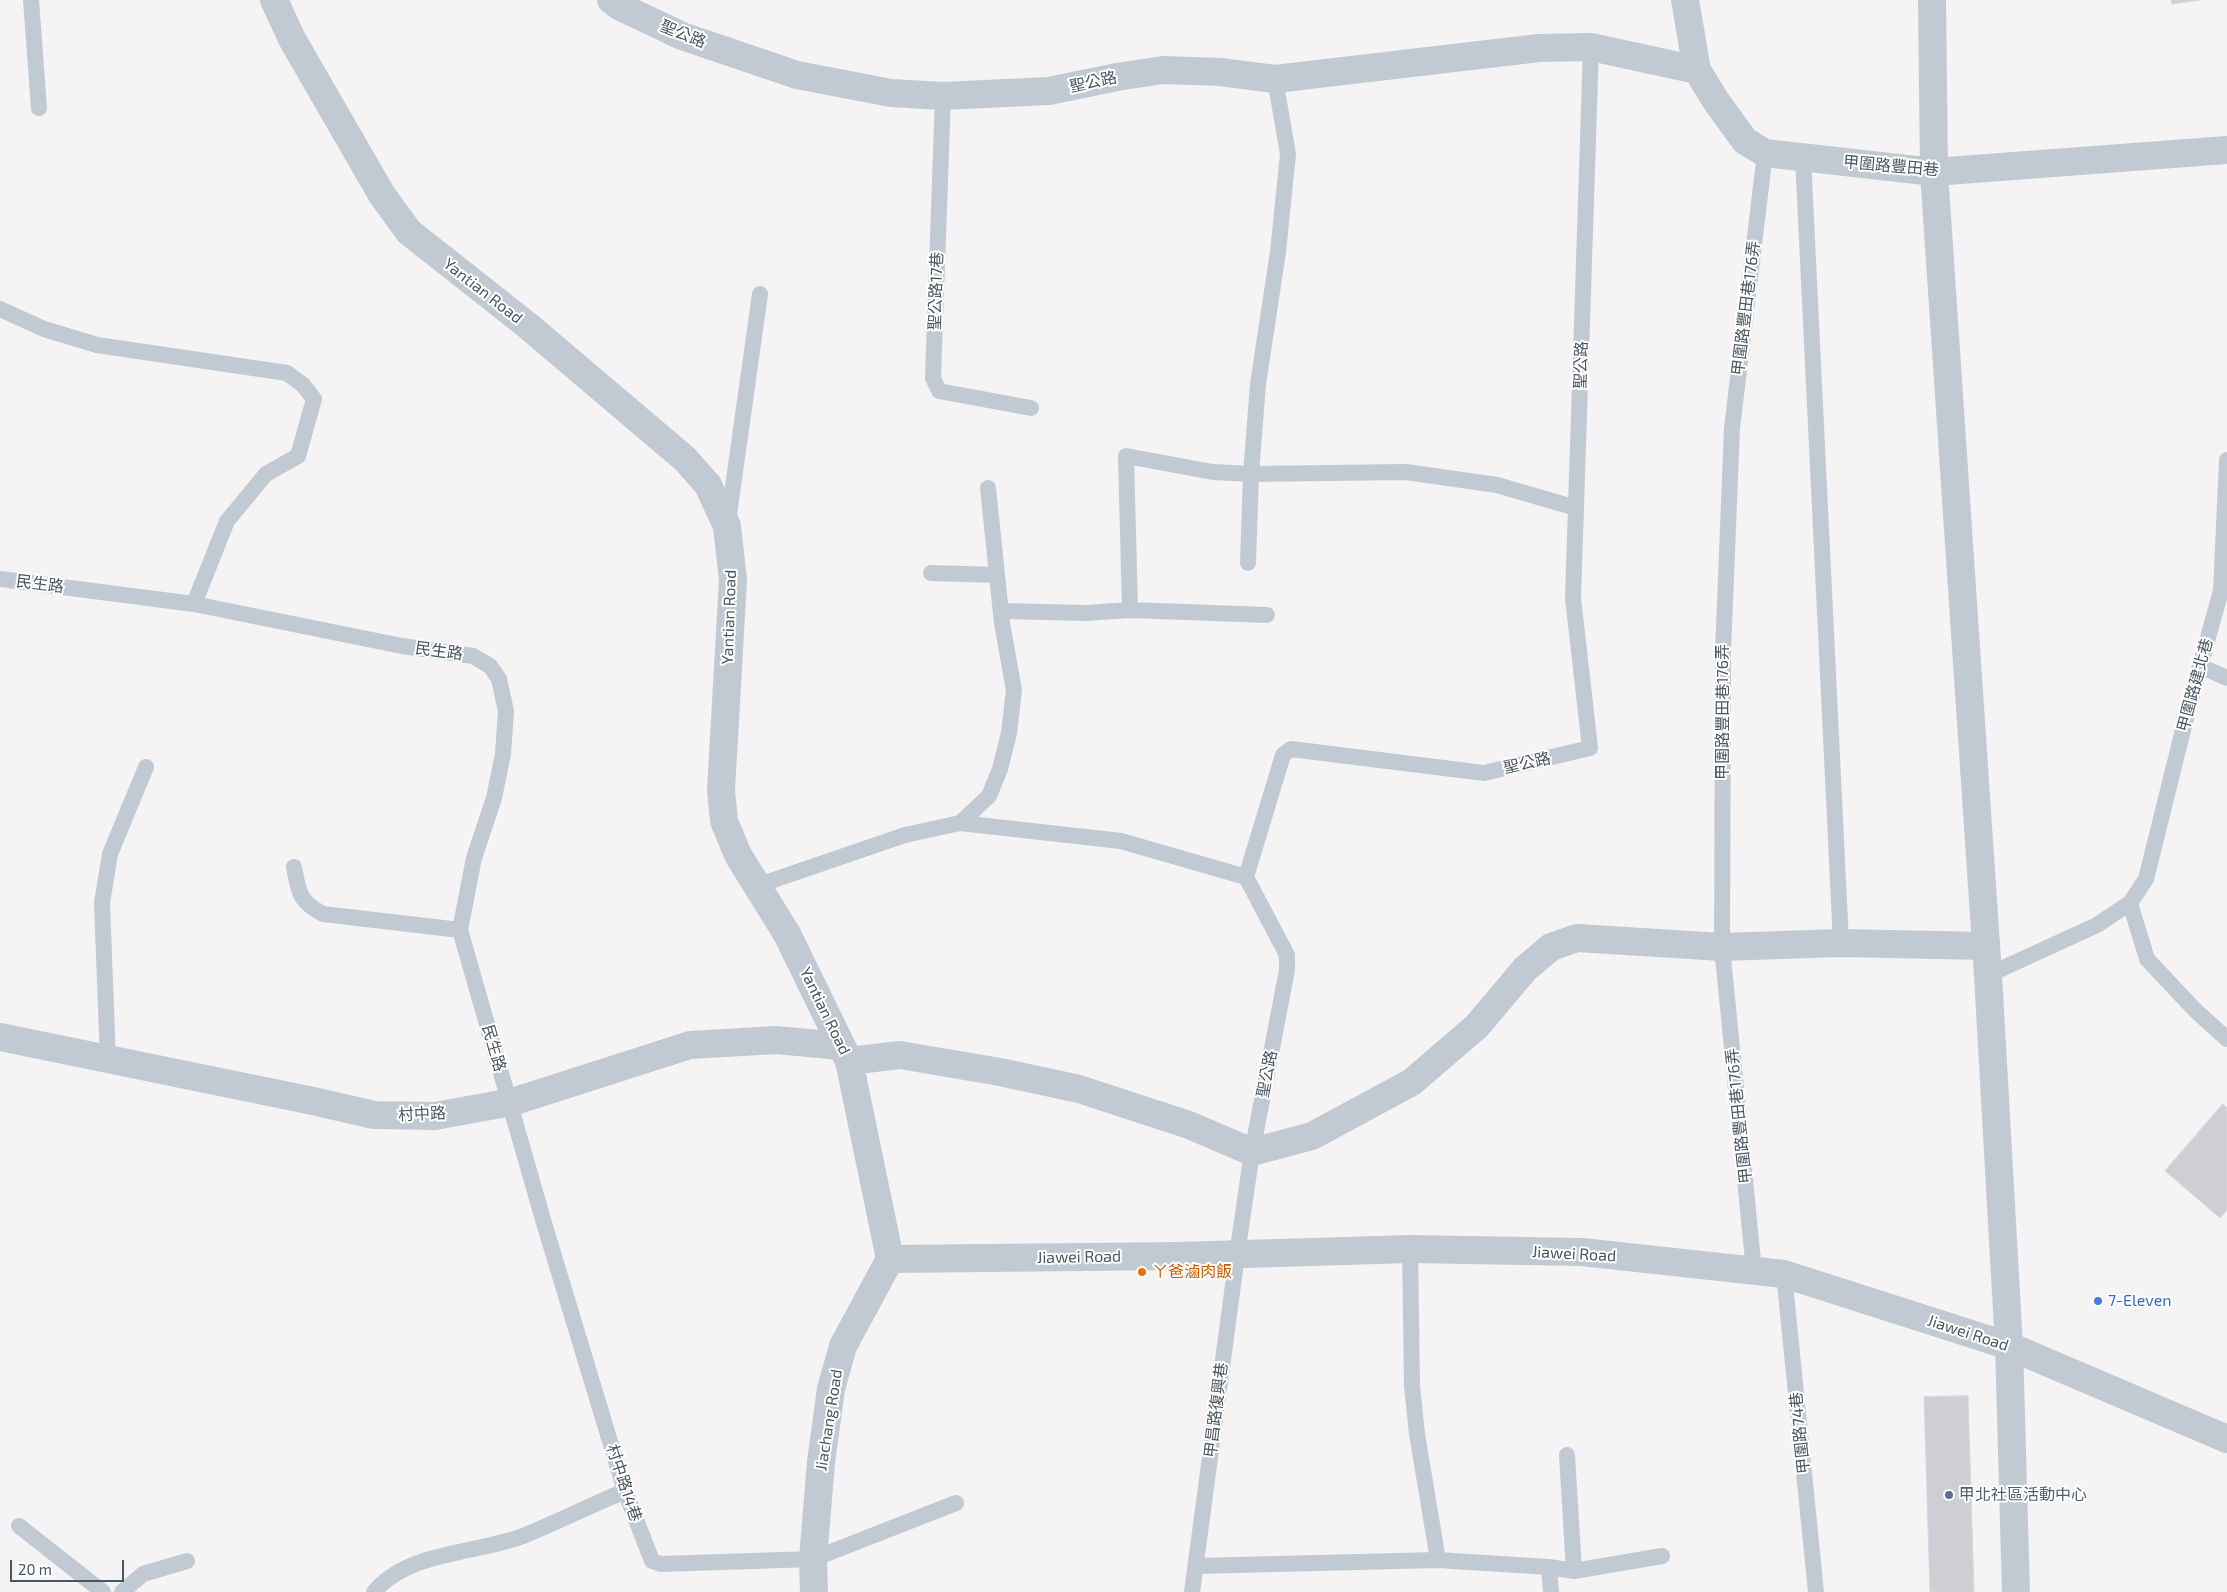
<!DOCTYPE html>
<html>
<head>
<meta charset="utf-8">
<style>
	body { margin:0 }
	#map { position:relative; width:2227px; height:1592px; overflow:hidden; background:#f5f3f3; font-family:"Exo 2",sans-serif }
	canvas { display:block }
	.scale { position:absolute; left:10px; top:1560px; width:114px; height:22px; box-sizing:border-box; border:2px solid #4a5661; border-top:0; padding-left:6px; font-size:15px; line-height:18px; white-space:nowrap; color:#4a5661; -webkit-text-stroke:4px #fff; paint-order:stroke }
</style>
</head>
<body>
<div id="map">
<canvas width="2227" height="1592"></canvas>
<div class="scale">20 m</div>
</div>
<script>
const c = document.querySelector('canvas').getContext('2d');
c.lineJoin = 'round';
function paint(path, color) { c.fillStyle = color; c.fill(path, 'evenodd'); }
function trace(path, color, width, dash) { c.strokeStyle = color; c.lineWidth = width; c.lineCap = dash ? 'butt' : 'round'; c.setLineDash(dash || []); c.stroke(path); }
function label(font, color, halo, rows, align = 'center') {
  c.font = font + ' "Exo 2","Noto Sans TC",sans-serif'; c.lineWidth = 4; c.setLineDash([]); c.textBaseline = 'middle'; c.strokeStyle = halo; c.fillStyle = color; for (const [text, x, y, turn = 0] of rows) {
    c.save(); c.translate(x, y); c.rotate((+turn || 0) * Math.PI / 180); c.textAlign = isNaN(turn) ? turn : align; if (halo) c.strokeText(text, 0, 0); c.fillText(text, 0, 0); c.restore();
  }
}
const building = new Path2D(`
	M 2172,0 L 2200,0 L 2172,4 Z
	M 2223,1104 L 2227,1108 L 2227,1210 L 2220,1218 L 2165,1171 Z
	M 1968,1396 L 1974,1592 L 1930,1592 L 1924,1397 Z`);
paint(building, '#cdcfd5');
trace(building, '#d7d9de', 1);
trace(new Path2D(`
	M 31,0 L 39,108
	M 943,96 L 933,378 L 939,391 L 1031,408
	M 1803,157 L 1841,943
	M 0,309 L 44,329 L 97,345 L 287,373 L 303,385 L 314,399 L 298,456 L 266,474 L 227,521 L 194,604
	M 728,522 L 760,294
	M 1248,563 L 1251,474 L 1258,384 L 1278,252 L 1288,154 L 1275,79
	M 931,573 L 997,575
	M 0,579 L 194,604 L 402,646 L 473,656 L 490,666 L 499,679 L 506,711 L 503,754 L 494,798 L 474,858 L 460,930 L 544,1223 L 625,1491 L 652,1561 L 661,1564 L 813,1559 L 956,1503
	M 1130,610 L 1126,456 L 1213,472 L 1251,474 L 1406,472 L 1497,485 L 1576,508
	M 1001,611 L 1086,613 L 1130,610 L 1267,615
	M 2200,666 L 2227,678
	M 960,823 L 1121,841 L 1246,877
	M 294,867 C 299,892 298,901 323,914 L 460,930
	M 759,885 L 905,835 L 960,823 L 989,796 L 1000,769 L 1009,733 L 1014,690 L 1002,623 L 988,488
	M 2130,903 L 2147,959 L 2195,1010 L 2227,1039
	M 1988,975 L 2097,925 L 2130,903 L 2146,879 L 2189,706 L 2221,591 L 2227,460
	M 108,1060 L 102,903 L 110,854 L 146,767
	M 1410,1249 L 1412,1386 L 1417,1434 L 1438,1560
	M 1754,1271 L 1722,947 L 1723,652 L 1732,428 L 1765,153
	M 1784,1274 L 1816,1592
	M 1567,1455 L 1574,1571 L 1662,1556
	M 19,1526 L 103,1592
	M 1196,1566 L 1438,1560 L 1549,1567 L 1574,1571
	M 1549,1567 L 1551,1592
	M 122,1592 L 143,1574 L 187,1561
	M 374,1592 C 408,1551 476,1554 523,1536 C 558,1522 591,1505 625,1491
	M 1192,1592 L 1237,1255 L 1252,1152 L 1287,970 L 1287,955 L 1246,877 L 1283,755 L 1291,749 L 1484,773 L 1590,748 L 1573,598 L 1591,47`), '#c1cad2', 16);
trace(new Path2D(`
	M 611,0 L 619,6 L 682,36 L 797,75 L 891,93 L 943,96 L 1049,91 L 1117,77 L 1163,70 L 1220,72 L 1275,79 L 1539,48 L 1591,47 L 1697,70
	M 1685,0 L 1697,70 L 1716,101 L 1745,141 L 1765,153 L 1934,172 L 2227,150
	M 0,1037 L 313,1101 L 374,1115 L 435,1116 L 512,1102 L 690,1045 L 776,1040 L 841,1046
	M 849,1061 L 900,1055 L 1000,1072 L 1079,1089 L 1189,1125 L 1252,1152 L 1312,1136 L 1412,1082 L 1477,1026 L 1525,969 L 1551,947 L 1577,938 L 1722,947 L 1841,943 L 1986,946`), '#c1cad2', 28);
trace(new Path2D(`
	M 274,0 L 292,39 L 382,195 L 409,232 L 527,325 L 685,459 L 708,485 L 727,526 L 733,580 L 721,790 L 724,821 L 738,855 L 787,934 L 849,1061 L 890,1259
	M 1932,0 L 1934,172 L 1988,975 L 2009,1346 L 2016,1592
	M 890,1259 L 1178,1256 L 1410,1249 L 1582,1252 L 1784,1274 L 2009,1346 L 2227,1439
	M 814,1592 L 813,1559 L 821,1462 L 831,1389 L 843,1346 L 890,1259`), '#c1cad2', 28);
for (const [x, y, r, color] of [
	[1142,1272,5,"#e8710a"],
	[2098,1301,5,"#3f7fe0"],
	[1949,1495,5,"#5c6f8a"]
]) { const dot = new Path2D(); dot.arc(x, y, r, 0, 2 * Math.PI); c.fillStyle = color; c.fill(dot); trace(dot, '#fff', 2); }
label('16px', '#4a5661', '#fff', [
	["聖公路",683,34,22],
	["聖公路",1093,82,-12],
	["甲圍路豐田巷",1891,166,5],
	["Yantian Road",483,291,38],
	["聖公路17巷",936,291,-88],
	["甲圍路豐田巷176弄",1746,308,-83],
	["聖公路",1581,365,-88],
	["民生路",40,584,7],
	["Yantian Road",729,617,-88],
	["民生路",439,651,8],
	["甲圍路建北巷",2195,685,-75],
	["甲圍路豐田巷176弄",1723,712,-90],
	["聖公路",1527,763,-13],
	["Yantian Road",825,1011,64],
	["民生路",494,1048,74],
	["聖公路",1267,1074,-79],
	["村中路",422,1114,-3],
	["甲圍路豐田巷176弄",1739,1116,-96],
	["Jiawei Road",1574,1254,3],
	["Jiawei Road",1079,1257,-1],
	["Jiawei Road",1968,1333,18],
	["甲昌路復興巷",1216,1410,-83],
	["Jiachang Road",829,1420,-81],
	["甲圍路74巷",1800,1433,-96],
	["村中路14巷",624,1483,72]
]);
label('16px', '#c56008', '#fff', [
	["ㄚ爸滷肉飯",1152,1272]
], 'left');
label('16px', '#366cbe', '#fff', [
	["7-Eleven",2108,1301]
], 'left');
label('16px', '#4e5e75', '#fff', [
	["甲北社區活動中心",1959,1495]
], 'left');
</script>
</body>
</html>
